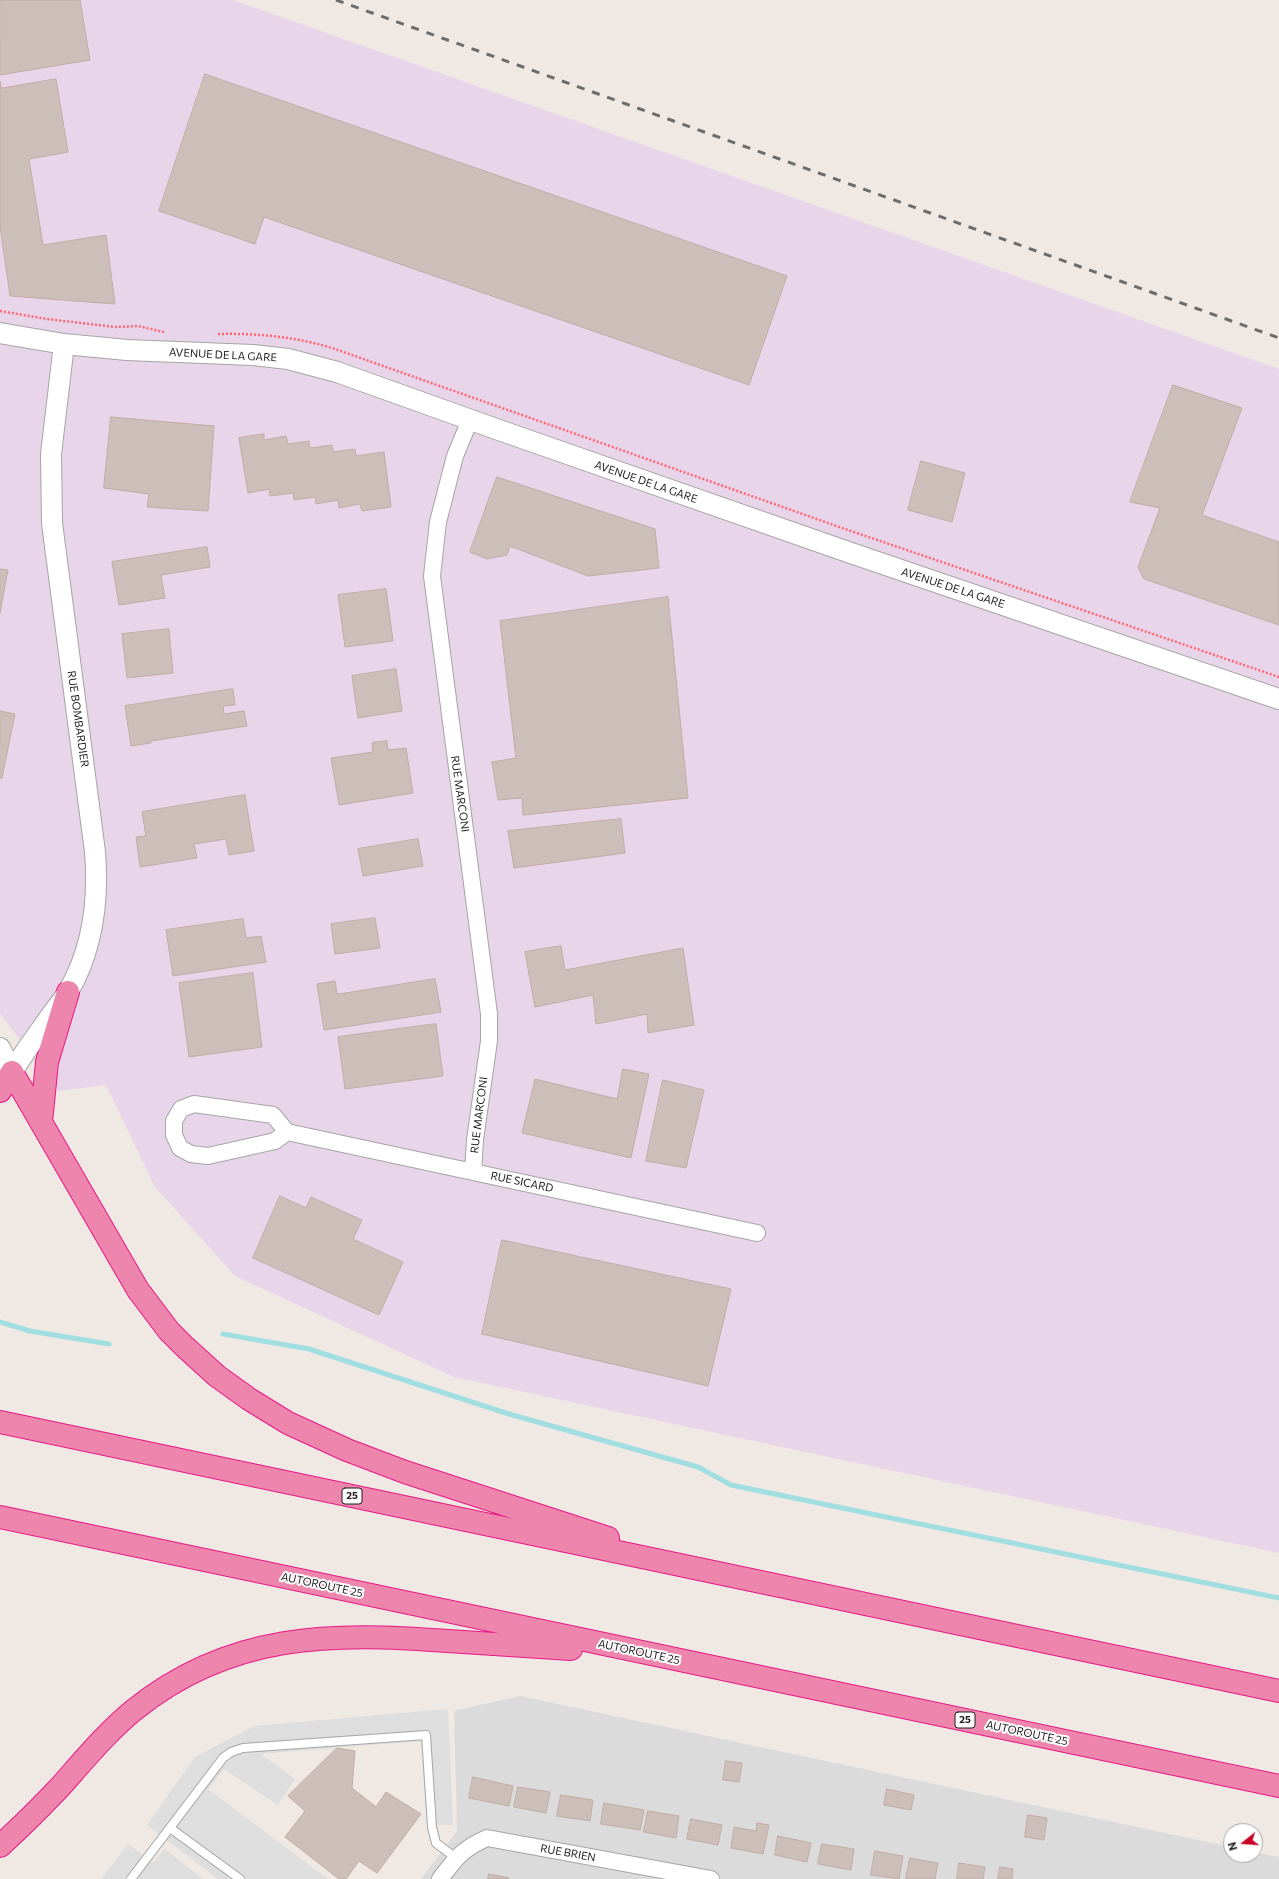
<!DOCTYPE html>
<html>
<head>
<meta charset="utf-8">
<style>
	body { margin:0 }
	#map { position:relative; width:1279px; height:1879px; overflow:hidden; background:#f0e9e3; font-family:Commissioner,sans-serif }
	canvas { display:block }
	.north { position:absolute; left:1223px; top:1823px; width:40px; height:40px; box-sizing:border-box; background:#fff; border:1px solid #a5a5a5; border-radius:50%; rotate:253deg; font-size:11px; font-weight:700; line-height:16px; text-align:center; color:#1e1e1e }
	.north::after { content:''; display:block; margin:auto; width:14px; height:18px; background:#cc0026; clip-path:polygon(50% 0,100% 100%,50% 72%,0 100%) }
</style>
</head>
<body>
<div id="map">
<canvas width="1279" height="1879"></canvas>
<div class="north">N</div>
</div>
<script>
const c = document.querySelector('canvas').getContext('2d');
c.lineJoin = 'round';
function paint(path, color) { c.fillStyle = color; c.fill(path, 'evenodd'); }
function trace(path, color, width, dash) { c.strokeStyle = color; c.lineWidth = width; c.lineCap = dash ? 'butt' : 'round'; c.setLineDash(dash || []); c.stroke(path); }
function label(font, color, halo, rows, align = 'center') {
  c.font = font + ' Commissioner,sans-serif'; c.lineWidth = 4; c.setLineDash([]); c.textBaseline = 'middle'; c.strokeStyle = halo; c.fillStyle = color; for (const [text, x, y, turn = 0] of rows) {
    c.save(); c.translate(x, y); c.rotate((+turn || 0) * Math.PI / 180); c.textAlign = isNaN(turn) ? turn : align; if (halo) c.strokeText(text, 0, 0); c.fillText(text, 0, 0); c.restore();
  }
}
paint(new Path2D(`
	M 520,1696 L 1231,1847 L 1231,1855 L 1255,1855 L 1255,1852 L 1279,1857 L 1279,1879 L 421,1879 L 457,1831 L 454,1711 Z`), '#dcdbdb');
paint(new Path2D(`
	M 0,0 L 233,0 L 1279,369 L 1279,1553 L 454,1377 L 235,1276 L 155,1187 L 106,1085 L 58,1091 L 0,1013 Z`), '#e9d5e9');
paint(new Path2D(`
	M 448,1709 L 453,1825 L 427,1825 L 421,1741 L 261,1754 L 295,1779 L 278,1805 L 224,1769 L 208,1789 L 328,1879 L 218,1879 L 147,1825 L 195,1757 L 254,1726 Z
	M 128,1844 L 153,1863 L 165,1849 L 203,1879 L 101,1879 Z`), '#dedede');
trace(new Path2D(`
	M 0,1322 L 30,1331 L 109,1344
	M 223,1334 L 309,1349 L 509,1414 L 698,1467 L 731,1485 L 1279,1598`), '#a0dee1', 5);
const building = new Path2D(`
	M 0,0 L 80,0 L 90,60 L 0,75 Z
	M 205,74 L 787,276 L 749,385 L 264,217 L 255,244 L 159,211 Z
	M 56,79 L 68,152 L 29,159 L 43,245 L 106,235 L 115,304 L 10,296 L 0,226 L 0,81 L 1,88 Z
	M 1173,385 L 1242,408 L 1202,515 L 1279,542 L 1279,625 L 1144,579 L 1138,567 L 1160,508 L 1130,502 Z
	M 111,417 L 214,426 L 208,511 L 147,507 L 149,494 L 104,488 Z
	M 264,434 L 264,440 L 286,436 L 288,444 L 309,441 L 310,448 L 332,445 L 333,452 L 355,449 L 356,456 L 384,452 L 391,507 L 362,511 L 360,504 L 339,508 L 338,500 L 316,504 L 315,497 L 294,500 L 293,493 L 270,496 L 269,489 L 248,493 L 239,438 Z
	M 921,461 L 965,473 L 952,522 L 908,510 Z
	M 497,477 L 655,529 L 659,568 L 588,576 L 510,546 L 507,555 L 487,559 L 470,552 Z
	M 207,547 L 210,567 L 161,575 L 165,598 L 119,605 L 112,562 Z
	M 0,569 L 8,570 L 0,613 Z
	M 386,589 L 393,641 L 345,647 L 338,595 Z
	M 668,597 L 688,798 L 523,815 L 522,798 L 498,800 L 492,762 L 516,758 L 500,621 Z
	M 169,629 L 173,673 L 127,678 L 122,634 Z
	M 396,669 L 402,711 L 358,718 L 352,676 Z
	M 233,689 L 235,705 L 223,706 L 224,714 L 244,711 L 247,726 L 151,741 L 151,743 L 131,746 L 125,706 Z
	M 0,711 L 15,714 L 2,778 L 0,778 Z
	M 387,741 L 388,750 L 406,748 L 413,793 L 339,805 L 331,758 L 373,752 L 372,743 Z
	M 245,795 L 254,851 L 229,855 L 226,839 L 194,844 L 197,858 L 140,867 L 136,837 L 146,836 L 142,812 Z
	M 621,819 L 625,853 L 514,868 L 508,831 Z
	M 418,839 L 423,866 L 363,876 L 358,849 Z
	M 375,918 L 380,948 L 335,954 L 331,924 Z
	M 243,919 L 246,938 L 261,936 L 266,962 L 173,976 L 166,930 Z
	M 561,946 L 565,970 L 683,948 L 694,1025 L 648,1033 L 647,1014 L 596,1024 L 593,995 L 535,1007 L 525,952 Z
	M 253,973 L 262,1047 L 189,1057 L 179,983 Z
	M 435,979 L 441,1012 L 324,1030 L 317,984 L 335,981 L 337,994 Z
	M 436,1024 L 443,1076 L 345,1089 L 338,1037 Z
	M 623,1069 L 649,1074 L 631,1158 L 522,1133 L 535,1079 L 617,1099 Z
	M 663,1080 L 704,1090 L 686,1168 L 646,1161 Z
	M 280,1196 L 306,1208 L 311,1197 L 362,1220 L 353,1239 L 403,1262 L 379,1315 L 253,1258 Z
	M 502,1240 L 731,1289 L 708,1386 L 482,1334 Z
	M 337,1748 L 355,1751 L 352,1788 L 376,1807 L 386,1792 L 421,1814 L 377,1873 L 359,1861 L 346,1879 L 339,1879 L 285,1837 L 305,1811 L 288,1796 Z
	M 726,1761 L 742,1763 L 739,1782 L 723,1780 Z
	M 473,1777 L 513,1786 L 509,1806 L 469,1798 Z
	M 518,1787 L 550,1792 L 546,1813 L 514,1807 Z
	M 887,1789 L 914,1795 L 911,1810 L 884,1805 Z
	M 561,1795 L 593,1800 L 590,1821 L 557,1816 Z
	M 604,1803 L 644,1810 L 640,1830 L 601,1824 Z
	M 648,1811 L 679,1816 L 676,1838 L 644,1832 Z
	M 1028,1815 L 1047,1818 L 1044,1840 L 1025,1837 Z
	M 691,1819 L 722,1825 L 718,1845 L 687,1839 Z
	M 757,1823 L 769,1825 L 763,1854 L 731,1848 L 734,1827 L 756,1831 Z
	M 778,1836 L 811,1843 L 807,1862 L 775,1855 Z
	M 822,1844 L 854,1849 L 851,1870 L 818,1864 Z
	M 875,1851 L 903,1856 L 899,1879 L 871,1875 Z
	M 910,1858 L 938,1863 L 935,1879 L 906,1879 Z
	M 959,1863 L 985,1867 L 983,1879 L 957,1879 Z
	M 1000,1867 L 1013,1869 L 1012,1879 L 998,1879 Z
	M 489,1874 L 509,1878 L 508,1879 L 488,1879 Z`);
paint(building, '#ccbeb9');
trace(building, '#c2aca4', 1);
const service = new Path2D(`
	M 170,1828 L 240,1879
	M 131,1879 L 223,1758 L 231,1752 L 243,1748 L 426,1735 L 432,1827 L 436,1843 L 456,1858`);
const minor = new Path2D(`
	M 470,420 L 455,456 L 438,522 L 432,576 L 489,1014 L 489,1041 L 475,1140 L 473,1172
	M 287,1132 L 275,1141 L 208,1156 L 191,1154 L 180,1148 L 174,1135 L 174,1121 L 181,1109 L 194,1104 L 273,1115 L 287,1132 L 757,1233
	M 440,1879 C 456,1858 462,1849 487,1838 L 711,1879`);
const tertiary = new Path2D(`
	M 0,333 L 64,344 L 127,350 L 253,355 L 288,359 L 337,372 L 499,430 L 848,552 L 1279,699
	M 0,1048 L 12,1072
	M 12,1072 C 22,1056 33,1040 45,1024 C 52,1013 61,1003 68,992 C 93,949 99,901 95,852 L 52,523 L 51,454 L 64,344`);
const motorway = new Path2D(`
	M 0,1091 L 12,1072 L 138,1290 L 169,1331 L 185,1347 L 217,1376 L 249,1399 L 288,1423 L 347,1450 L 405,1472 L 608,1538
	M 41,1122 L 47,1062 L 68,992
	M 0,1422 L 1279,1691
	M 0,1517 L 1279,1786
	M 0,1846 C 21,1827 41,1807 60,1787 C 84,1760 107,1732 134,1710 C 229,1633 332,1632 448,1641 C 489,1644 530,1646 571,1649`);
trace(service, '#a5a5a5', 10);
trace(minor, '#a5a5a5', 18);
trace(tertiary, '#a5a5a5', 22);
trace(motorway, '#e71785', 24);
trace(new Path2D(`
	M 0,311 L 47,319 L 115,327 L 138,326 L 164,332
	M 218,334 C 258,333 298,337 335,349 L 845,529 L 1279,677`), '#ff6572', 2.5, [2, 2]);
trace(service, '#fff', 8);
trace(minor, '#fff', 16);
trace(tertiary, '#fff', 20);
trace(motorway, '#ed85ac', 22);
trace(new Path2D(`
	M 336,0 L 1279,338`), '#6c6c6c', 3, [8, 8]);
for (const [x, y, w] of [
	[352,1496,20],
	[965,1720,20]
]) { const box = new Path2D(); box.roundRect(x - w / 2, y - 8, w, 16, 3); c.fillStyle = '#fff'; c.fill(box); trace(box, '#1e1e1e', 1); }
label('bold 10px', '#1e1e1e', null, [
	["25",352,1496],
	["25",965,1720]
]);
label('11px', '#1e1e1e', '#fff', [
	["AVENUE DE LA GARE",223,355,3],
	["AVENUE DE LA GARE",646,482,19],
	["AVENUE DE LA GARE",953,588,18],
	["RUE BOMBARDIER",78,719,82],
	["RUE MARCONI",460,794,82],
	["RUE MARCONI",479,1115,-83],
	["RUE SICARD",522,1182,12],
	["AUTOROUTE 25",322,1585,12],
	["AUTOROUTE 25",639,1652,12],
	["AUTOROUTE 25",1027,1733,12],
	["RUE BRIEN",568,1853,10]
]);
</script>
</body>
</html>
